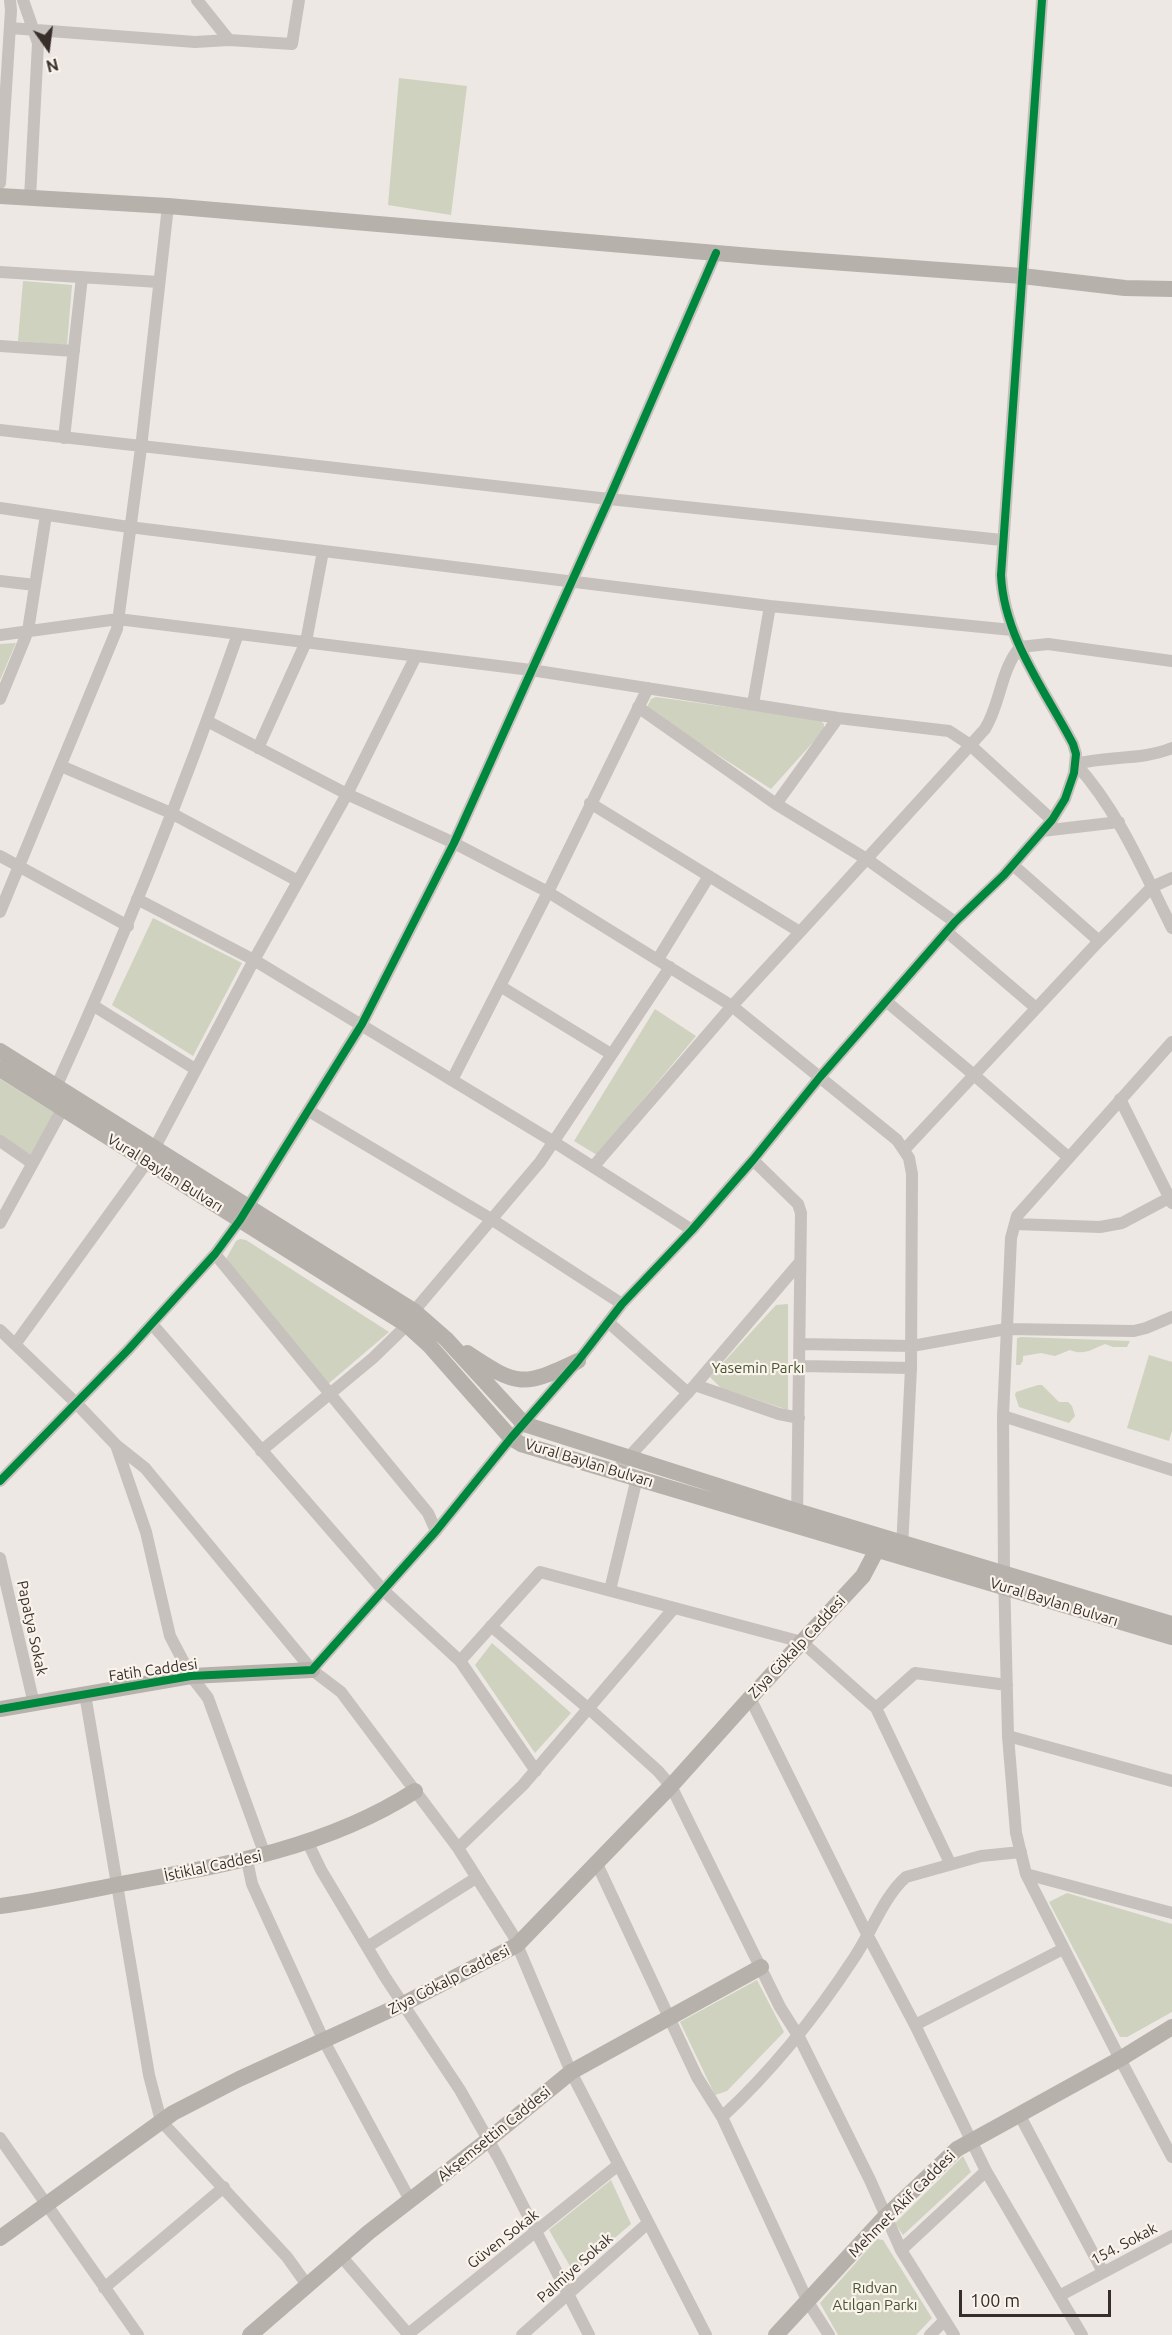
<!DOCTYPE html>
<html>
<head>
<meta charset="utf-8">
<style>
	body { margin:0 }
	#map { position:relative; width:1172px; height:2335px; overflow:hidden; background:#ede8e3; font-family:Ubuntu,sans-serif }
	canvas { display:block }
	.north { position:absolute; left:18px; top:18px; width:60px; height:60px; -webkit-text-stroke:4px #f9f3eb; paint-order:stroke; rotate:166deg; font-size:16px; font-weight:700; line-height:24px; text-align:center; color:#372e2a }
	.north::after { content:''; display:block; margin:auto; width:21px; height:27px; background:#372e2a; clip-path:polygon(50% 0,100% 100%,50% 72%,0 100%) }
	.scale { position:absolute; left:959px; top:2290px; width:152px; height:27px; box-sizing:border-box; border:3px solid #372e2a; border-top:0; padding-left:8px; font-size:18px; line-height:21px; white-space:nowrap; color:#372e2a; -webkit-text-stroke:4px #f9f3eb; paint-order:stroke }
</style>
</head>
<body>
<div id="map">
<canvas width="1172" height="2335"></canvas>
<div class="north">N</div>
<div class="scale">100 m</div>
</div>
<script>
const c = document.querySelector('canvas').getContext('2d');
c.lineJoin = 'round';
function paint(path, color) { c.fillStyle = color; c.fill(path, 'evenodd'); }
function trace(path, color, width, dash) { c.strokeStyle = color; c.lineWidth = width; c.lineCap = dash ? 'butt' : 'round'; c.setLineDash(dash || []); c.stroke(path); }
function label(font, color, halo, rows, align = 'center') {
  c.font = font + ' Ubuntu,sans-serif'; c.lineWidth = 4.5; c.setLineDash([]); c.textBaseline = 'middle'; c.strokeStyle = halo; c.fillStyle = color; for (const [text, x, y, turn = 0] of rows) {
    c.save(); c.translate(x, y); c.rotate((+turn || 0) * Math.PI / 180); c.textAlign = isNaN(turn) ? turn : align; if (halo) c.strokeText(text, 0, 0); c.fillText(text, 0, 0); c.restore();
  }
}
paint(new Path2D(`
	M 399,78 L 467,86 L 451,215 L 388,205 Z
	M 23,281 L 72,285 L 67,345 L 18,341 Z
	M 16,643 L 0,680 L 0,644 Z
	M 656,697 L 820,720 L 824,724 L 824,730 L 771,789 L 646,709 L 651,699 Z
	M 153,918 L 242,963 L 193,1056 L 112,1005 Z
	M 655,1009 L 696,1036 L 597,1155 L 574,1141 Z
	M 0,1079 L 55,1113 L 31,1155 L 0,1137 Z
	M 240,1239 L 246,1240 L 389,1332 L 328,1384 L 226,1259 L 236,1241 Z
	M 788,1304 L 788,1410 L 721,1388 L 710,1377 L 776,1305 Z
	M 1021,1337 L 1130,1341 L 1127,1347 L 1113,1347 L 1105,1344 C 1092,1349 1084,1356 1070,1350 L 1055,1356 L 1041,1353 L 1023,1356 L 1023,1361 L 1020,1365 L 1016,1365 L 1017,1338 Z
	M 1149,1355 L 1172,1362 L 1172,1431 L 1169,1441 L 1127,1428 Z
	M 1038,1385 L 1042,1385 L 1059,1402 L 1068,1402 L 1072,1406 L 1075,1416 L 1069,1423 L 1019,1407 L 1015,1395 L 1016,1392 Z
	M 492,1643 L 571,1713 L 535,1753 L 475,1665 Z
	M 1067,1893 L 1172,1924 L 1172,2012 L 1127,2037 L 1120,2037 L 1049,1902 Z
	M 757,1980 L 784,2032 L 727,2091 L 715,2095 L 680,2022 Z
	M 963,2156 L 971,2172 L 903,2235 L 895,2223 Z
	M 611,2180 L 631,2224 L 574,2273 L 549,2230 Z
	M 877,2239 L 883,2240 L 932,2318 L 916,2335 L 838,2335 L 820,2303 Z`), '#ced2be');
trace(new Path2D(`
	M 23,0 L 38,43 L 30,198
	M 197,0 L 229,40
	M 10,28 L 195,42 L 229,40 L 292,44 L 299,0
	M 0,183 L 11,10 L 10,0
	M 0,272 L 159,282
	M 0,346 L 74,351
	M 0,430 L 609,499 L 1002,540
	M 64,438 L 82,277
	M 0,508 L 129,527 L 770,606 L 1012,630
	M 0,581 L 35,585
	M 0,635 L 118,619 L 531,670 L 838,718 L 949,731 L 969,744 L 1052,820
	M 0,699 L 28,631 L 46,515
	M 753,704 L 770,606
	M 638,707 L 776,804 L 868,860 L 955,922
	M 207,721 L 347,794 L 454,843 L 548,892 L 732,1006 L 897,1140 L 909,1158 L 912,1174 L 911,1368 L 902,1548
	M 258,748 L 306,642 L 323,551
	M 1172,748 C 1140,761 1109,755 1076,764 C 1119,812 1143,870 1172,928
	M 61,766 L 171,813 L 298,881
	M 590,803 L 800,932 L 732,1006 L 593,1167
	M 776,804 L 838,718
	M 1042,831 L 1119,822
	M 0,856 L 128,926
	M 1013,865 L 1099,941
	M 137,899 L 254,960 L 554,1142 L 692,1230
	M 0,912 L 117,629 L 141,448 L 168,206
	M 800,932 L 985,729 C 1001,703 1000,671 1020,647 L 1048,644 L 1172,661
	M 947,932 L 1036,1008
	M 658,959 L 709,876
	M 500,986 L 611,1054
	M 887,1002 L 974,1075 L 904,1150
	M 94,1006 L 195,1069
	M 1172,1042 L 1017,1216 L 1011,1238 L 1003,1416 L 1004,1574 L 1008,1736 L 1016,1833 L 1026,1874 L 1120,2059 L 1172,2157
	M 452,1080 L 548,892 L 648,688
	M 56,1087 C 124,939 184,788 238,634
	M 1120,1099 L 1172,1203
	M 309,1111 L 491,1219 L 622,1304
	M 0,1141 L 32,1163
	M 154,1149 L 254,960 L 347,794 L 416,656
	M 1068,1157 L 974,1075 L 1099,941 L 1152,887 L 1172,878
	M 753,1160 L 798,1204 L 801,1213 L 797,1519
	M 0,1223 L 63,1108
	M 1015,1224 L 1100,1227 L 1122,1223 L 1169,1198
	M 215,1254 L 428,1513 L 436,1531
	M 414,1311 L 540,1162 L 670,967
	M 608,1322 L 688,1393
	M 152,1324 L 383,1590 L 460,1661 L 536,1771
	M 0,1330 L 76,1403 L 116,1445 L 146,1532 L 170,1636 L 191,1676 L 208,1698 L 265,1855
	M 16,1343 L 147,1162
	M 800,1344 L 912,1346 L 1006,1329 L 1134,1331 L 1146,1328 L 1172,1317
	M 800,1366 L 911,1368
	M 695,1385 L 779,1414 L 799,1418
	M 1003,1416 L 1172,1470
	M 116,1445 L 145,1468 L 312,1670 L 341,1692 L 458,1848 L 513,1935 L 571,2072 L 706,2335
	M 261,1451 L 373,1358 L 407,1325
	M 615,1472 L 695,1385 L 800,1262
	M 0,1481 L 128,1350 L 215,1254 L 240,1220 L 362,1024 L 454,843 L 609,499 L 716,253
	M 0,1558 L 34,1704
	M 610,1590 L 637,1478
	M 491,1626 L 596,1715 L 658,1771 L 671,1786 L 780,2007 L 799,2037 L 870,2180 L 901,2250 L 954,2335
	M 460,1661 L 540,1572 L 802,1642 L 876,1708 L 915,1673 L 1007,1685
	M 312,1670 L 436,1531 L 511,1438 L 578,1361 L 622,1304 L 692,1230 L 753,1160 L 820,1077 L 955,922 L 1004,875 L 1052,820 L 1065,799 L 1074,773 L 1076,754 L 1073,744 C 1045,690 1004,638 1001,575 L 1042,0
	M 85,1694 L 149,2075 L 161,2121 L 287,2257 L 307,2285
	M 750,1698 L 868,1936 L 915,2025 L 986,2171 L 1082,2335
	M 876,1708 L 950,1863
	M 1008,1736 L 1172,1781
	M 308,1843 L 321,1870 L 385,1977 L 460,2090 L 499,2159 L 589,2335
	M 458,1848 L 523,1785 L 674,1608
	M 247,1860 L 252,1884 L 324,2041 L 410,2200
	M 597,1864 L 697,2077 L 722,2117 L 808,2302 L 829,2335
	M 1026,1874 L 1172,1913
	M 367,1947 L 476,1878
	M 915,2025 L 1063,1949
	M 1019,2114 L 1103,2272
	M 722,2117 C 773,2070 816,2016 854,1958 C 871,1933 884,1896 906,1877 L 981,1856 L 1021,1852
	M 0,2138 L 138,2335
	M 901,2250 L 986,2171
	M 341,2256 L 408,2334
	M 104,2288 L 224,2187
	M 1059,2296 L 1172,2236
	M 407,2335 L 617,2166
	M 522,2335 L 648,2223
	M 930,2335 L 945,2320`), '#c6c1bc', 12);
trace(new Path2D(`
	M 0,196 L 168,206 L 763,257 L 1022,276 L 1125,288 L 1172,289
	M 0,1051 L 414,1311 L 446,1339 L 524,1424 L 797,1511 L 1172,1624
	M 0,1069 L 407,1325 L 429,1345 L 511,1438 L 521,1444 L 1172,1637
	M 467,1353 C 518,1387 523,1387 578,1361
	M 0,1709 L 191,1676 L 312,1670
	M 0,1906 C 42,1901 84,1891 126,1883 C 226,1865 328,1847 415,1791
	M 0,2238 L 173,2113 L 239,2079 L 403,2004 L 517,1945 L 671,1786 L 750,1698 L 863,1576 L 882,1540
	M 250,2335 L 369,2232 L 488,2140 L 571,2072 L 761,1967
	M 776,2335 L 885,2217 L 957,2149 L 1120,2059 L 1172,2027`), '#b7b1ac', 16);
trace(new Path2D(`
	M 0,1481 L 128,1350 L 215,1254 L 240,1220 L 362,1024 L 454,843 L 609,499 L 716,253
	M 0,1709 L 191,1676 L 312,1670 L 436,1531 L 511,1438 L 578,1361 L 622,1304 L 692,1230 L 753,1160 L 820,1077 L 955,922 L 1004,875 L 1052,820 L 1065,799 L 1074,773 L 1076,754 L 1073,744 C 1045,690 1004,638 1001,575 L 1042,0`), '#00873e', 8);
label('15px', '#372e2a', '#f9f3eb', [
	["Vural Baylan Bulvarı",165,1173,32],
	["Vural Baylan Bulvarı",589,1463,17],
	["Vural Baylan Bulvarı",1054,1602,17],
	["Papatya Sokak",32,1628,78],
	["Ziya Gökalp Caddesi",797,1647,-47],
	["Fatih Caddesi",153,1670,-8],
	["İstiklal Caddesi",213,1866,-12],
	["Ziya Gökalp Caddesi",449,1980,-27],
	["Akşemsettin Caddesi",494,2134,-39],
	["Mehmet Akif Caddesi",902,2204,-45],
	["Güven Sokak",503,2239,-38],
	["154. Sokak",1124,2244,-28],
	["Palmiye Sokak",575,2268,-42]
]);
label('15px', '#46542f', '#f9f3eb', [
	["Yasemin Parkı",758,1368],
	["Rıdvan",875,2288],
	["Atılgan Parkı",875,2305]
]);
</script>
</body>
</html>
